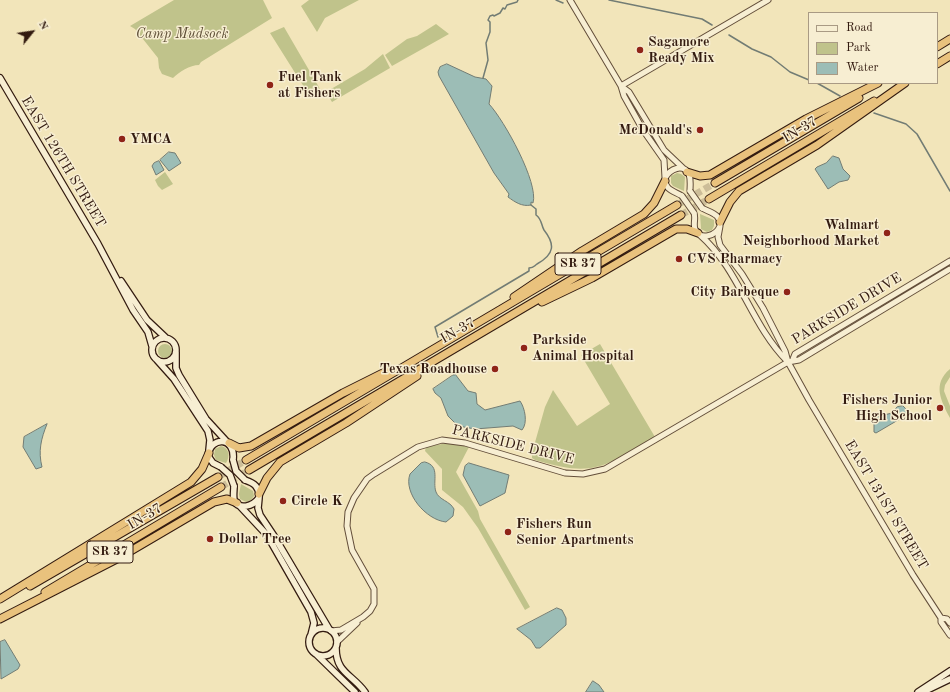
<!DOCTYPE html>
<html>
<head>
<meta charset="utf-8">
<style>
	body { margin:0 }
	#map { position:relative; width:950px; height:692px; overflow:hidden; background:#f2e5ba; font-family:"Old Standard TT",serif }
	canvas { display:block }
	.legend { position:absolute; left:808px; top:12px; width:130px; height:72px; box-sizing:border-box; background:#f7eed2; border:1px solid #a99a84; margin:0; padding:5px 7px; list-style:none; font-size:12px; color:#331b10 }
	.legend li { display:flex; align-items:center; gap:8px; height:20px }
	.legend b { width:20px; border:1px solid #a99a84 }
	.north { position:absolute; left:12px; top:12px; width:40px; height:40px; -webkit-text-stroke:3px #f7eed2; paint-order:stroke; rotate:60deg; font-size:11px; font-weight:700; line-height:16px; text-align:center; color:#331b10 }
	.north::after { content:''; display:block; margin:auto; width:14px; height:18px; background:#331b10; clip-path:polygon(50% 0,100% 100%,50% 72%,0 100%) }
</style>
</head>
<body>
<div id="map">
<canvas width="950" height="692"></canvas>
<ul class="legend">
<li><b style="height:5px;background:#f7eed2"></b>Road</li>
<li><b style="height:11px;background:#c0c38b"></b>Park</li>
<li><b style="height:11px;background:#9cbdb6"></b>Water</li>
</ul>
<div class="north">N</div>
</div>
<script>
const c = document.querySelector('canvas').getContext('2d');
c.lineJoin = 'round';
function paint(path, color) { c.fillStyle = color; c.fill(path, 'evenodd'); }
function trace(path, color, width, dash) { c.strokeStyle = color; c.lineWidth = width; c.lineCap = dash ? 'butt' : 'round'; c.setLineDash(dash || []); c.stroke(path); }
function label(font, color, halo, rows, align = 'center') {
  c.font = font + ' "Old Standard TT",serif'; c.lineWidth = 3; c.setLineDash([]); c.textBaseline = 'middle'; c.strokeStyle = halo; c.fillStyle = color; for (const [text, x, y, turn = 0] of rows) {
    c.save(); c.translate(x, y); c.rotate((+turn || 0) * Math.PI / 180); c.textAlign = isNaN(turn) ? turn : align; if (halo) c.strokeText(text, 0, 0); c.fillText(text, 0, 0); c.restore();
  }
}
paint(new Path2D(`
	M 174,0 L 263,0 L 272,18 L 201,62 L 199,65 C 190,65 179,72 173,78 L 162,74 L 159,68 L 158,58 L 135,29 L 130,26 Z
	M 309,0 L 359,0 L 325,18 L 317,32 L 301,6 Z
	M 436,24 L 449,34 L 392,66 L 385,55 L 407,39 L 417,36 Z
	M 284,27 L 320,89 L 309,95 L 270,33 Z
	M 383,54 L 390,68 L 332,102 L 326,92 L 365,69 Z
	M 165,172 L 173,184 L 162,190 L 158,186 L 155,180 Z
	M 677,173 L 681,174 L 685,177 L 684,191 L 673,186 L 671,183 L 671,176 Z
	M 700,214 L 714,220 L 714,226 L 712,230 L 707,232 L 701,229 Z
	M158 351a7 7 0 1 1 14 0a7 7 0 1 1-14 0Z
	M 600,344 L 655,437 C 603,467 595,478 535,460 L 532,458 L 532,453 L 545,407 L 553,390 L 577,426 L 610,404 L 581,355 Z
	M 950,369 L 950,377 L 945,385 L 944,391 L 950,406 L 950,418 C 941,401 932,384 950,369 Z
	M 447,443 L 469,447 L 456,472 L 478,511 L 480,519 L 530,607 L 525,610 L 478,528 L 463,507 L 442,490 L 442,469 L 425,451 L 426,447 Z
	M 221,446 C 230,448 230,457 226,463 L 216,460 L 214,455 L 215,449 Z
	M 241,484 L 253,491 L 254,496 L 251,500 L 246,502 L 240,499 L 239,494 Z`), '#c0c38b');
const water = new Path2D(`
	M 447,64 L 475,77 L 486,79 L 492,86 L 489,104 C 504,120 539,183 533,203 L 531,202 L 531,205 C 522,207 515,202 508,197 L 509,194 L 494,173 L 439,76 L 438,72 L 440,67 Z
	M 169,152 L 175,153 L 181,163 L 169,171 L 160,160 Z
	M 833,156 L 839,158 L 843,169 L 850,176 L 848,180 L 839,182 L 828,189 L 815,169 L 817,167 L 826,163 Z
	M 159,161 L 164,170 L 156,175 L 152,166 L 154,163 Z
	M 455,374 L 468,391 L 476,393 L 477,404 L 485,410 L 520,401 C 525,408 528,423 522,430 L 513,426 L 475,429 L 458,426 L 448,416 L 441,398 L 435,393 L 433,389 Z
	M 903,406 L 910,413 L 876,433 L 874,432 L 874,421 L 876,417 L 892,413 L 897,407 Z
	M 47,424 C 41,439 38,451 42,467 L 36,469 L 23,447 L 24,437 Z
	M 425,462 C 441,466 432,481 436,492 C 439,500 450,501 454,509 L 453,516 L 446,522 C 426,520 403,493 410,474 L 421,463 Z
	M 469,463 L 509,475 L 505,493 L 480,506 L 463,475 L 465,466 Z
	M 557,608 L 562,610 L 566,618 L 566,625 L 540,648 L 536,648 L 531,640 L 517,629 Z
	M 5,640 L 20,665 L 18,669 L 1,679 L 0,642 Z
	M 593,681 L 599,685 L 604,692 L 586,692 Z`);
paint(water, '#9cbdb6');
trace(water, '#727c74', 1);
trace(new Path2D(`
	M 556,0 L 563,3
	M 609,0 L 702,19 L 712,25
	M 729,35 L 752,49 L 771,57 L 790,72 L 809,80
	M 483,78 L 488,60 L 486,43 L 490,32 L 490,22 L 488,20 L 490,16 L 493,15 L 494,16 L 500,13 L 503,8 L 505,9 L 507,5 L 517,2 L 518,0
	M 817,83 L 840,96
	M 874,113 L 906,124 L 917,134 L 950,191
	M 438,337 L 435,327 L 529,271 L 529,268 C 534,268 534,266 537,264 C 555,254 555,244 544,230 C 541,225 542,219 536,215 L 536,209 L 531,205
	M 450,362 L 454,375`), '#727c74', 1.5);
trace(new Path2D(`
	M 677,205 L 715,183
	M 681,215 L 709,199
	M 218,477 L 246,460
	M 221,487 L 249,470`), '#ccbd98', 7, [7, 3.5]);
const tertiary = new Path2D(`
	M 570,0 L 621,86 L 624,96 L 643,130 L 664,160 L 665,178
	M 621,86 L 768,0
	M 621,86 L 629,92 L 664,150 L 684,169
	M 682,196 C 674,191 664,190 665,178 C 670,169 683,163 689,174 C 691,180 690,186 690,191
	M 694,213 C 696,218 693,224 695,229 C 700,241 716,236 720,226 C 721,214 711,213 702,208
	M 720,226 L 718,237 L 720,245 L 742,274 L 763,308 L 785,351 L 788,362 L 809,400 L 913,575 L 941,618 L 941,622 L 950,635
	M 700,235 C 739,269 751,325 787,361
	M 793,359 L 795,354 L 950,261
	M 941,618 L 947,619 L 950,623
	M 331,631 L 341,630 L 363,617 L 370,611 L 374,604 L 374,589 L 352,550 L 347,526 L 348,512 L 354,498 L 367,479 L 374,474 L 418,447 L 442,440 L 465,443 L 565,473 L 583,474 L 605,469 L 788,362 L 799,360 L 950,269
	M 337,642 L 357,623`);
const secondary = new Path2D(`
	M 0,78 L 98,244 L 133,310 L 148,332 L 152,346
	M 121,281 L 147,320 L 165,337
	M152 350a12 12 0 1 1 24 0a12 12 0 1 1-24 0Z
	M 176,352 L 176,368 L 179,375 L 206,419 L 228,443
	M 157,360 L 174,379 L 208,431 L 210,440 L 209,450
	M 221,467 L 213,463 L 208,456 C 210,436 236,436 233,460
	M 234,486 C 234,491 233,495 234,500 C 239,511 253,506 259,498 C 260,487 254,483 245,480
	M 259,498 L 258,508 L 260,515 L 274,536 L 329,629
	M 239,505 L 267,535 L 311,612 L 314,623 L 311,635
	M309 642a14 14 0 1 1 28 0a14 14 0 1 1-28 0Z
	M 336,648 C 336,673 352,674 365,692
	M 316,654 L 355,692
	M 918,692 L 950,671
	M 923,692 L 950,679`);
const motorway = new Path2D(`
	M 937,47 L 950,39
	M 937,64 L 950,56
	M 687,172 L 700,176 L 710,175 L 806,119 L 878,83
	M 715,183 L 859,98
	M 709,199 L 874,101
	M 720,222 L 730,202 L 739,191 L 817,145 L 905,83
	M 514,297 L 582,251 L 644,214 L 654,203 L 665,181
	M 542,302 L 592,278 L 676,229 L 687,229 L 698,233
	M 229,443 L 239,448 L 251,446 L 343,393 L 389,370
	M 246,460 L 677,205
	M 249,470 L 681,215
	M 259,494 L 267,478 L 280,462 L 346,423 L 417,376
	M 30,586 L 218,477
	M 45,592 L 221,487
	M 0,599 L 191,482 L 202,469 L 209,453
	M 0,619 L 117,559 L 214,502 L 227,499 L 237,503`);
trace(tertiary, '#634e3a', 7);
trace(secondary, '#331b10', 8);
trace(motorway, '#331b10', 9);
trace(tertiary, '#f7eed2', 5);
trace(secondary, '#f7eed2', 5.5);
trace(motorway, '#e9c27d', 7);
const tertiaryBridge = new Path2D(`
	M 690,191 L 702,208
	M 682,196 L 694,213`);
const secondaryBridge = new Path2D(`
	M 233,460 L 236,471 L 245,480
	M 221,467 L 230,475 L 234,486`);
trace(tertiaryBridge, '#634e3a', 7, []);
trace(secondaryBridge, '#331b10', 8, []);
trace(tertiaryBridge, '#f7eed2', 5);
trace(secondaryBridge, '#f7eed2', 5.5);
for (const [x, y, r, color] of [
	[640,50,4,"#8f2418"],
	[270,85,4,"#8f2418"],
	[700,130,4,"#8f2418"],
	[122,139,4,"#8f2418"],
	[887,233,4,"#8f2418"],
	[679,259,4,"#8f2418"],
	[787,292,4,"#8f2418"],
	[524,348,4,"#8f2418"],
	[495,369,4,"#8f2418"],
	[940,408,4,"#8f2418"],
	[283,501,4,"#8f2418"],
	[508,532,4,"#8f2418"],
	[210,539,4,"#8f2418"]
]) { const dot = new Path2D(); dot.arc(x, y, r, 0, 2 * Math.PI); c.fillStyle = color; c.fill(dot); trace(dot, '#f7eed2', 1.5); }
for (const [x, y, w] of [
	[578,264,46],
	[110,552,46]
]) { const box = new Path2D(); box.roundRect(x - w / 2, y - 11, w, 22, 3); c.fillStyle = '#f7eed2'; c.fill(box); trace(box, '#331b10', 1); }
label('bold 13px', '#331b10', null, [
	["SR 37",578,264],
	["SR 37",110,552]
]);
label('italic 14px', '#5d4d35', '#f7eed2', [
	["Camp Mudsock",182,34]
]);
label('bold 14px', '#331b10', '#f7eed2', [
	["Sagamore",648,42],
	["Ready Mix",648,58],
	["Fuel Tank",278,77],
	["at Fishers",278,93],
	["McDonald's",692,130,"right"],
	["YMCA",130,139],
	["Walmart",879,225,"right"],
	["Neighborhood Market",879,241,"right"],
	["CVS Pharmacy",687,259],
	["City Barbeque",779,292,"right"],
	["Parkside",532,340],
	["Animal Hospital",532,356],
	["Texas Roadhouse",487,369,"right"],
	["Fishers Junior",932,400,"right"],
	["High School",932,416,"right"],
	["Circle K",291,501],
	["Fishers Run",516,524],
	["Senior Apartments",516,540],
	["Dollar Tree",218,539]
], 'left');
label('14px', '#331b10', '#f7eed2', [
	["IN-37",800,130,-31],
	["EAST 126TH STREET",63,162,59],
	["PARKSIDE DRIVE",847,309,-31],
	["IN-37",458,331,-30],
	["PARKSIDE DRIVE",513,445,14],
	["EAST 131ST STREET",886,505,59],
	["IN-37",145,517,-31]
]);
</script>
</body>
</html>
